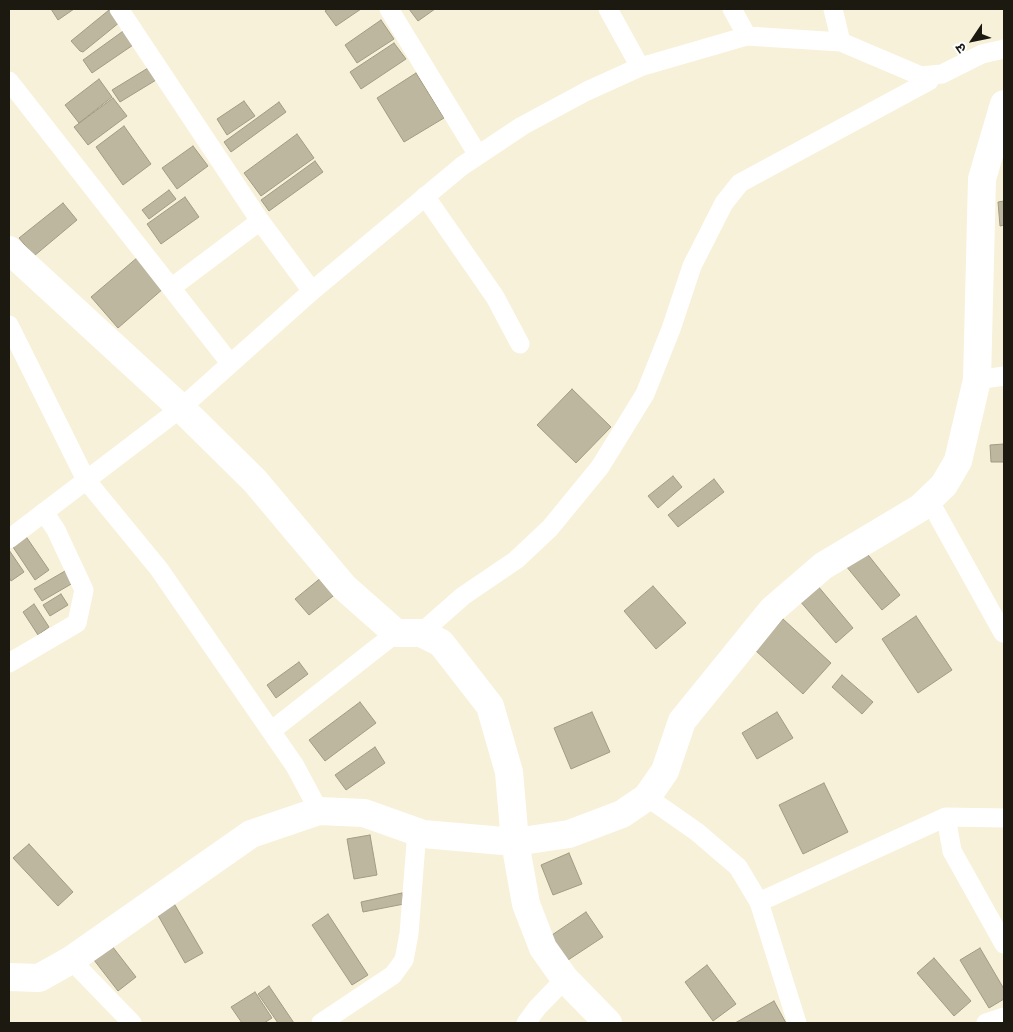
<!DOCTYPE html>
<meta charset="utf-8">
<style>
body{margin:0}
#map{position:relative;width:1013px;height:1032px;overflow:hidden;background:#f8f1d9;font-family:Mulish,"Noto Sans Devanagari",sans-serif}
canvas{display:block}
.frame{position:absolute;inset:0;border:10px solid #1c1911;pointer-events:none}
.north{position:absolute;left:948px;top:15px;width:50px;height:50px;-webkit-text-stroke:4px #fff;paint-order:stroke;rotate:236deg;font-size:14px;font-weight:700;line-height:20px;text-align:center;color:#1c1911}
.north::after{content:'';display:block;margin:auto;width:18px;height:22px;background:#1c1911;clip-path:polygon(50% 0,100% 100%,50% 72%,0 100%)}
</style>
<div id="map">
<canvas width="1013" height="1032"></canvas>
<div class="frame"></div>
<div class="north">उ</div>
</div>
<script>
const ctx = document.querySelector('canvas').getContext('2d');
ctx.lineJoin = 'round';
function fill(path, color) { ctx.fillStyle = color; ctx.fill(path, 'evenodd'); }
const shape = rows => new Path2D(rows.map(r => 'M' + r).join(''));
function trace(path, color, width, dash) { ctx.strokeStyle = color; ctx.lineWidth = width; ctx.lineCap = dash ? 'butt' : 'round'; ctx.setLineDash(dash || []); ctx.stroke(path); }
const building = shape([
 [51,9,74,9,58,20,51,9],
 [328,9,361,9,336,26,325,11,328,9],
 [409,9,435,9,418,21,409,9],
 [109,10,120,22,83,52,80,51,71,41,109,10],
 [381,20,394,39,357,63,345,45,381,20],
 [126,29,136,43,92,73,83,60,126,29],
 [394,43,406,59,361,89,350,72,394,43],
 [153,65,161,77,120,102,112,90,153,65],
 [416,73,444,118,404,142,377,98,416,73],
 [99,79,112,97,79,123,65,105,99,79],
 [113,98,127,116,88,145,74,127,113,98],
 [244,101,255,116,227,135,217,119,244,101],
 [279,102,286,112,231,152,224,142,279,102],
 [124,126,151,164,123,185,96,147,124,126],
 [297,134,314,158,261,196,244,173,297,134],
 [193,146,208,166,177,189,162,168,193,146],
 [315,161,323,172,269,211,261,200,315,161],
 [169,190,176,199,149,219,142,210,169,190],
 [185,197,199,217,161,244,147,224,185,197],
 [1004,201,1004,225,1000,226,998,202,1004,201],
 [63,203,77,220,34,256,19,238,63,203],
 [138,257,164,288,118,328,91,297,138,257],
 [572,389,611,427,576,463,537,425,572,389],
 [1004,444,1004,462,991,462,990,445,1004,444],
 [673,476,682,487,658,508,648,496,673,476],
 [714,479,724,492,678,527,668,515,714,479],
 [25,535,49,570,35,580,11,544,25,535],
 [9,550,24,572,11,581,9,577,9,550],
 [865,551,900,595,882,610,846,566,865,551],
 [65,571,73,583,42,601,34,589,65,571],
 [328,572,342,589,309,615,295,599,328,572],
 [817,585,853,628,836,643,799,600,817,585],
 [653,586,686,623,656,649,624,611,653,586],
 [61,594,68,605,50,616,43,605,61,594],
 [34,604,49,627,38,635,23,612,34,604],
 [916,616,952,670,918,693,882,639,916,616],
 [783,619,831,663,803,694,755,650,783,619],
 [299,662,308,674,276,698,267,685,299,662],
 [842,675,873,702,862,714,832,687,842,675],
 [360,702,376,723,325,761,309,740,360,702],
 [592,712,610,752,571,769,554,728,592,712],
 [777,712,793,738,757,759,742,733,777,712],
 [375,747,385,763,346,790,335,775,375,747],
 [824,783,848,832,803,854,779,805,824,783],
 [370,835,377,875,354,879,347,839,370,835],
 [29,844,73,892,58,906,13,858,29,844],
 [569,853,582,884,553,895,541,865,569,853],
 [402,893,404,904,363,912,361,902,402,893],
 [172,900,203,953,185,963,155,910,172,900],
 [586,912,603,937,565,962,549,937,586,912],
 [328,914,368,975,352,985,312,925,328,914],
 [112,946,136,977,118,991,94,960,112,946],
 [980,948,1004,989,1004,999,989,1008,960,960,980,948],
 [934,958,971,1001,954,1016,917,973,934,958],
 [707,965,736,1004,713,1021,685,982,707,965],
 [269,986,294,1023,278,1023,258,994,269,986],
 [255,992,272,1018,264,1023,242,1023,231,1007,255,992],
 [774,1001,786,1023,735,1023,774,1001]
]);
const minor = shape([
 [119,9,260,221,312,291],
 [389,9,478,155],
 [608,9,640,67],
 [732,9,747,36],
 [833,9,841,42],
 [9,81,230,363],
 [425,196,495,297,520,344],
 [171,288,260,221],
 [9,325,86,480,159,569,295,766,319,811],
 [977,380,1004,376],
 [929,500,1003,633],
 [9,539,181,408,312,291,462,166,522,126,587,91,640,67,747,36,841,42,921,76,942,74,982,54,1004,49],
 [421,633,463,596,516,560,550,528,600,467,645,394,671,329,692,266,724,203,740,183,929,81,932,75],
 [9,663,77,623,84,590,56,530,44,512],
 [271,731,396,633],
 [647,797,697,832,738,867,759,902,797,1023],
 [946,817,952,851,1004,944],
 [759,902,946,817,1004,818],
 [71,960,132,1023],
 [321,1023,393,975,404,960,409,934,417,830],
 [526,1023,537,1008,565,979],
 [986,1023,1004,1017]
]);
const secondary = shape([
 [9,250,181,408,255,481,344,587,396,633,421,633,441,643,490,706,509,772,515,842,526,904,543,948,565,979,608,1023],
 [9,977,39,978,71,960,251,834,319,811,364,813,423,834,515,842,569,834,622,814,647,797,665,771,682,721,772,610,823,566,920,508,944,485,958,461,977,380,982,179,1004,104]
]);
fill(building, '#bdb7a0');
trace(building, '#a19b85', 1);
trace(minor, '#fff', 19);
trace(secondary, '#fff', 28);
</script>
